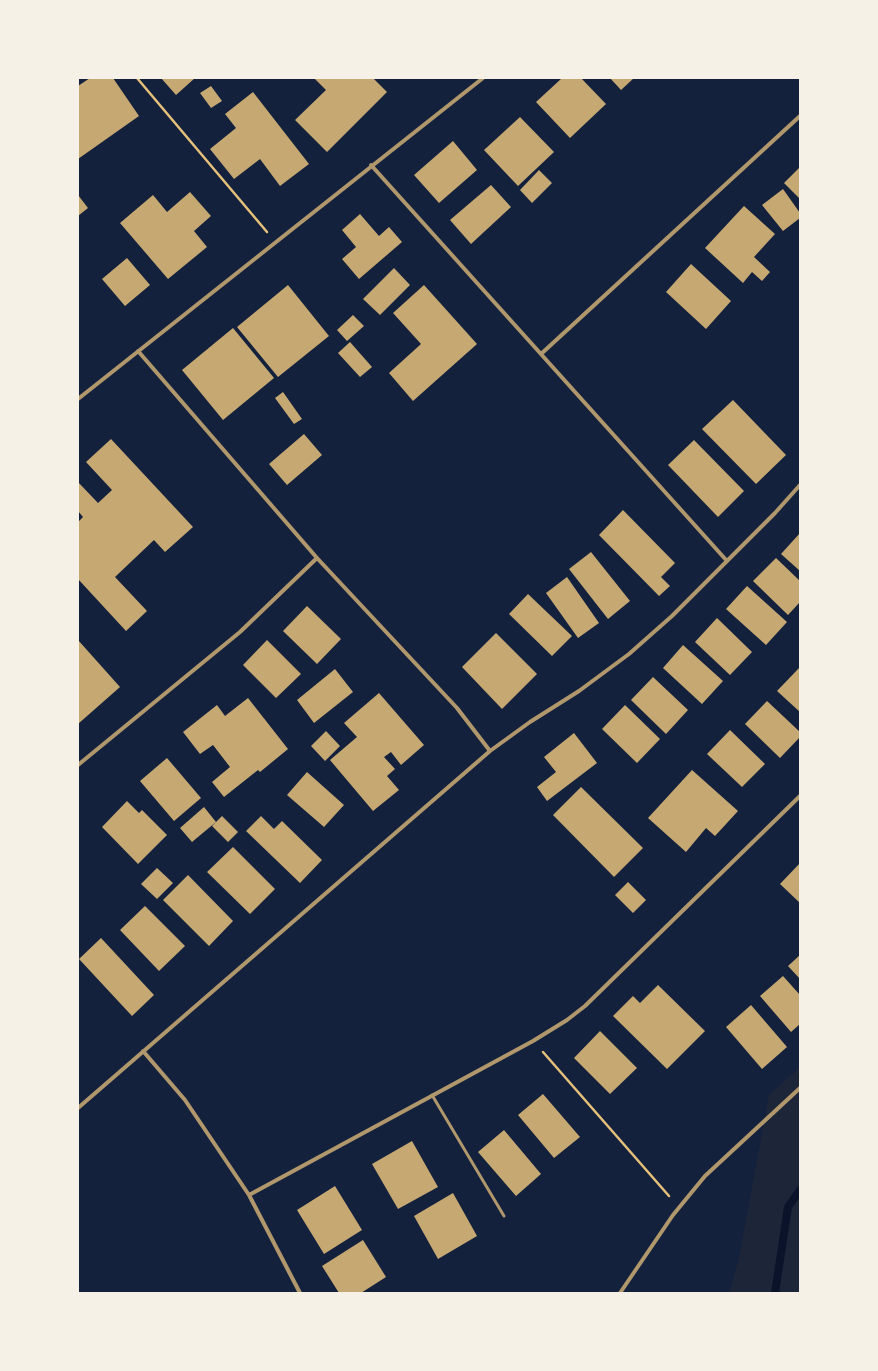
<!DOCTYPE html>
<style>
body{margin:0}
#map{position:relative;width:878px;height:1371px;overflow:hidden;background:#14213d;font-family:Raleway,sans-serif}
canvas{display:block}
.frame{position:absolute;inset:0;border:79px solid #f6f1e7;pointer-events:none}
</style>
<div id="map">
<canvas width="878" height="1371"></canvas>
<div class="frame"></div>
</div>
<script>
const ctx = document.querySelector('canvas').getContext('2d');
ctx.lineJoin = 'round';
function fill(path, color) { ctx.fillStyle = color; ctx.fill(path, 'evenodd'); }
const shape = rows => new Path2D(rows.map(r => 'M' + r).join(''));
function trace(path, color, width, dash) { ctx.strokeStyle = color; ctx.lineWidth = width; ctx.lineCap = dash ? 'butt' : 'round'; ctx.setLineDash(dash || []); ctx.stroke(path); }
const green = shape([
 [800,1067,800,1293,729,1293,739,1258,769,1095]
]);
const stream = shape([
 [775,1293,788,1207,800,1190]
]);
const building = shape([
 [90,78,113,78,139,116,78,159,78,86],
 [161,78,195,78,176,95],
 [314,78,373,78,387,92,327,152,295,120,326,90],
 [562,78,581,78,606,104,570,138,536,102],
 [610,78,634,78,621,90],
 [211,86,222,101,211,108,200,93],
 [253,92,309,164,280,186,260,159,234,179,210,149,236,128,225,114],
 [520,117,554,152,518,186,484,150],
 [453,141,477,170,439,203,414,175],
 [800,167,800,199,784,183],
 [539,170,552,183,532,203,520,190],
 [491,185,511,207,471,244,450,220],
 [783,189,800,213,800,218,783,231,762,205],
 [190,192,211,216,194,231,207,247,168,279,120,223,153,195,167,212],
 [78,195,88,208,78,216],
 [744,206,775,234,754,257,770,272,762,281,752,272,743,283,705,248],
 [360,214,379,236,389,227,402,242,359,279,342,259,356,247,342,230],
 [127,258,150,285,125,306,102,279],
 [691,264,731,301,706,329,666,292],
 [394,268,410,285,380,315,363,299],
 [288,285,329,336,278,377,237,327],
 [424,285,477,344,413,401,389,373,421,344,393,313],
 [353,315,364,326,347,341,337,330],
 [233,328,274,378,223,420,182,370],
 [350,342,372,367,360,377,338,353],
 [283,392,302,419,294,424,275,398],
 [733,400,786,455,756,484,702,429],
 [304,434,322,455,287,485,269,464],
 [111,439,193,527,165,552,154,540,115,577,147,611,126,631,78,579,78,522,83,517,78,511,78,482,98,503,112,490,86,462],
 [694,440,744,491,718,517,668,465],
 [623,510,675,563,661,577,670,586,659,596,599,535],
 [800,533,800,571,781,554],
 [591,552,630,601,608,619,569,569],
 [776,558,800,581,800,602,788,615,753,581],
 [567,577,599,623,578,638,546,593],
 [747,586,787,622,766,645,726,609],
 [528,594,572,636,552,656,509,614],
 [307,606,341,639,317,664,283,631],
 [717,618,752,652,730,675,695,642],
 [496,633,537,674,502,709,462,667],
 [78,640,120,687,78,724],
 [267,640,301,674,276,698,243,665],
 [683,645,723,681,702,704,663,668],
 [800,667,800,712,777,691],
 [335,669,353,692,314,723,297,700],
 [653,677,688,710,666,734,631,700],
 [379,693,424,745,401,765,391,752,384,757,395,769,387,776,399,790,373,811,330,760,357,737,344,723],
 [248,698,288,749,260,772,258,770,224,797,212,782,230,767,213,745,200,754,183,732,217,705,225,716],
 [767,701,800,732,800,737,780,758,745,724],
 [625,705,660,739,637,763,602,729],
 [730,730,765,764,742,787,707,754],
 [326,731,340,746,325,761,311,746],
 [574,733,597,763,547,801,537,787,556,772,544,757],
 [167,758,201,798,174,821,140,781],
 [692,770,738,811,715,836,706,828,686,852,648,818],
 [307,772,344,805,324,827,287,795],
 [581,787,643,848,614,877,553,815],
 [127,801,139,813,142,810,167,835,138,864,102,827],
 [204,807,216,822,192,842,180,828],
 [222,816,238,832,228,842,212,826],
 [261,816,274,829,282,821,322,860,300,883,246,831],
 [233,847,275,889,250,914,207,872],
 [800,863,800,903,780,884],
 [157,868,173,883,157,899,141,884],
 [188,875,233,921,209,946,163,900],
 [628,882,646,900,633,913,615,895],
 [145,906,185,946,159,971,120,930],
 [101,938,154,995,132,1016,79,959],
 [800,955,800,979,788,966],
 [783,976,800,995,800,1024,791,1032,760,996],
 [658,985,705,1031,667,1069,613,1016,633,996,640,1003],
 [751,1005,787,1047,762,1069,726,1027],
 [600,1031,637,1068,610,1094,574,1058],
 [543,1094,580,1137,554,1158,518,1115],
 [504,1130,541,1174,516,1196,478,1152],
 [412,1141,438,1187,398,1209,372,1164],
 [335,1186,362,1230,324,1254,297,1210],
 [453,1193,477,1236,438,1259,414,1216],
 [363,1240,386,1277,361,1293,339,1293,322,1266]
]);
const path = shape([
 [137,78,267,232],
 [543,1052,669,1196]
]);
const service = shape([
 [432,1095,504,1216]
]);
const minor = shape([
 [371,165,727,561],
 [138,351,317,558,457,708,490,751],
 [541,354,800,116],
 [78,399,483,78],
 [78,765,240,632,317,558],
 [143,1051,185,1100,249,1195,300,1293],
 [78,1108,490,751,530,722,579,691,629,654,672,616,775,513,800,485],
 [249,1195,533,1041,567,1020,585,1006,800,796],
 [620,1293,673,1215,705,1176,800,1088]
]);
fill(green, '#1d2539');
trace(stream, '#0b132b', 8);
fill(building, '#c6a872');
trace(path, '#e5c07b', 2.5);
trace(service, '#b1986c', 3);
trace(minor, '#b1986c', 4);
</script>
